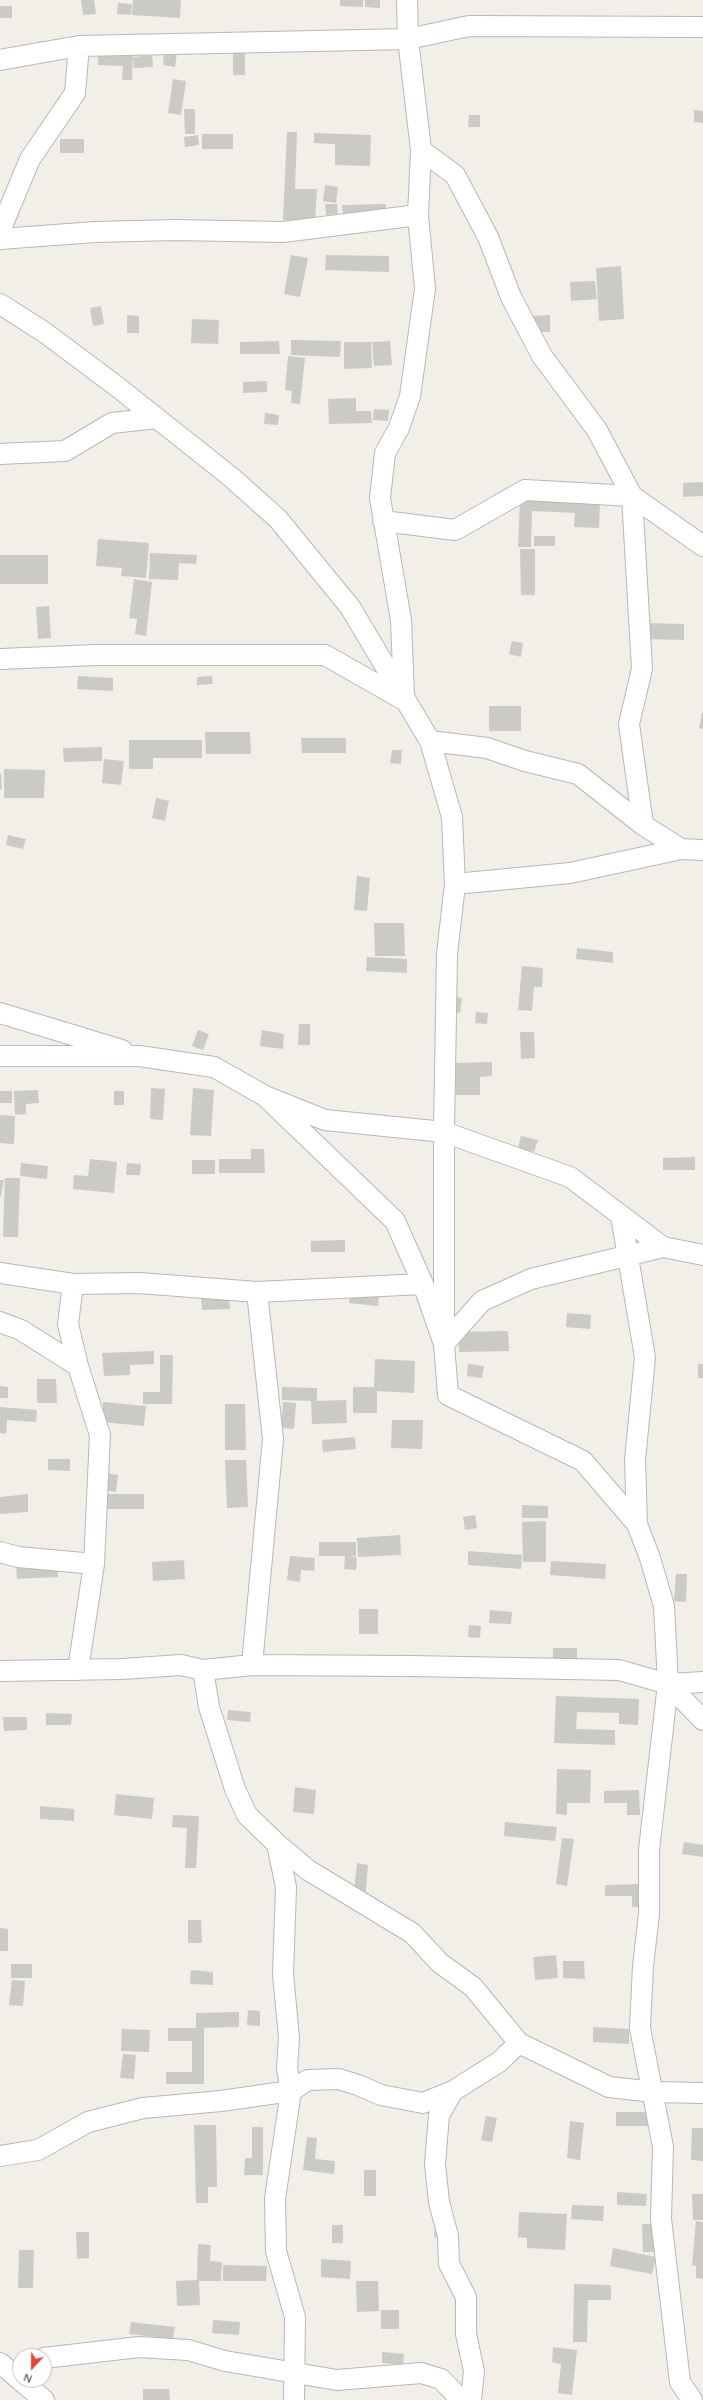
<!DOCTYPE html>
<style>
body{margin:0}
#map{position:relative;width:703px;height:2400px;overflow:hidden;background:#f1efe8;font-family:Quicksand,sans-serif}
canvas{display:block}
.north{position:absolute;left:12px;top:2348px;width:40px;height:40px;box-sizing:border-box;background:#fff;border:1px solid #bfc1c3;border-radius:50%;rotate:202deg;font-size:11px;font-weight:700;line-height:16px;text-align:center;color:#5f6368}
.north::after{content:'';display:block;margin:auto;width:14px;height:18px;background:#ea4335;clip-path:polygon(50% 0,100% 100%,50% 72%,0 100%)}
</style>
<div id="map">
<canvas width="703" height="2400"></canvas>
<div class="north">N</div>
</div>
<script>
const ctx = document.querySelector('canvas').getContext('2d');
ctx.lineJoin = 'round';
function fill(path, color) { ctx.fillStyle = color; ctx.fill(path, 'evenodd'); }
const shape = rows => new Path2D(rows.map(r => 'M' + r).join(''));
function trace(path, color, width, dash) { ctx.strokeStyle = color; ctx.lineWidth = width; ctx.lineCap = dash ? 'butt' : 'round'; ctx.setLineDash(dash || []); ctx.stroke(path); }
const building = shape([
 [81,0,94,0,96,14,83,15],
 [133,0,181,0,180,18,132,15],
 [340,0,363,0,363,7,340,6],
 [365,0,380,0,380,8,365,7],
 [118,3,132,4,131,15,117,14],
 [0,6,12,6,12,18,0,18],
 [233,51,245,51,245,75,233,75],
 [164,52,177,53,175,67,163,65],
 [152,55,153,67,134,68,133,57],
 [98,56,133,56,132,80,122,80,123,66,98,65],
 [173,79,186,81,181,115,168,113],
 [184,109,195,109,195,134,185,134],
 [694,110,703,111,703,123,694,122],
 [469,115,480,115,480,127,468,127],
 [287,132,297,132,295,189,317,189,315,222,283,220],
 [314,133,371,135,370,166,335,165,335,144,314,143],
 [202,134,233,134,233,149,202,149],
 [198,135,199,145,185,147,184,137],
 [60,139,84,139,84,153,60,153],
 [325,185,338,187,336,203,323,201],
 [325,204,337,204,338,214,326,215],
 [386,204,386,214,343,215,342,205],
 [291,255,308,258,300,297,284,294],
 [326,255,389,256,389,272,325,270],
 [621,266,624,319,599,321,596,268],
 [595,281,597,299,571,301,570,282],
 [101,306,104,324,93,326,90,308],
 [127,315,139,316,139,333,127,333],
 [550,315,550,332,533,332,533,316],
 [192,319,219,320,218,344,191,343],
 [291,340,341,341,340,357,291,355],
 [279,341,280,354,240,354,240,342],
 [390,341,392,365,374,366,372,342],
 [344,342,371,342,372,368,344,369],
 [288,356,305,358,300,404,291,403,292,391,285,390],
 [267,381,267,392,243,393,243,382],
 [356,398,356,411,371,411,372,423,329,424,328,399],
 [374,409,389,410,388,421,373,420],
 [265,413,279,415,278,425,264,424],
 [703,482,703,496,683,497,683,483],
 [520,499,600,503,599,528,574,527,575,513,532,511,531,547,518,547],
 [534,536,555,536,555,546,534,546],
 [98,539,149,543,146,578,121,576,122,568,96,566],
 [520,549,535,549,535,595,521,595],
 [150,553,197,555,196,564,179,563,178,580,149,579],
 [0,555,48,555,48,584,0,584],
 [134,579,152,582,146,636,135,634,137,619,129,618],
 [49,606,51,638,38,639,36,607],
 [646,623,684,624,684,640,646,639],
 [512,641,523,643,521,657,509,654],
 [78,676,113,678,113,691,77,689],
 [212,676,213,684,197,685,197,677],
 [489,706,521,706,521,731,489,731],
 [702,713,703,713,703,729,699,728],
 [205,732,250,732,251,754,206,754],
 [301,738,346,738,346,753,302,753],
 [129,740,202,740,202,758,153,758,153,769,129,769],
 [102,747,102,761,64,762,63,748],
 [392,750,402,750,401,764,390,763],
 [104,759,124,761,121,785,102,783],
 [4,769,45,770,44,798,4,798],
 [0,774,1,774,2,789,0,790],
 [156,798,169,801,165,821,152,818],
 [8,835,26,839,23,849,6,845],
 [357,876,370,878,367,911,354,910],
 [374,923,404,923,405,956,375,956],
 [577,948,613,952,613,963,576,959],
 [367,957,407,959,407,973,366,971],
 [522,966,543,968,542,987,534,987,532,1011,518,1010],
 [452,996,462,998,460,1013,449,1011],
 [476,1012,488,1013,487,1024,475,1023],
 [299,1024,310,1024,310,1045,298,1045],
 [198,1030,209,1034,203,1050,192,1046],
 [262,1030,284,1034,283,1049,260,1046],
 [520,1032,534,1032,535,1058,521,1059],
 [492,1062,492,1076,480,1077,480,1095,456,1095,456,1063],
 [151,1088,165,1089,163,1120,150,1119],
 [193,1088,214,1090,211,1136,190,1135],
 [38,1090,39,1103,26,1104,26,1114,15,1115,14,1091],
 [0,1091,12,1091,12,1103,0,1103],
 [114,1091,124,1091,124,1105,114,1105],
 [0,1115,15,1116,14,1144,0,1143],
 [521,1136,538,1140,534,1152,518,1148],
 [251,1149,264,1149,265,1173,219,1173,219,1159,251,1159],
 [695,1157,695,1170,663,1170,663,1158],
 [90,1159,117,1162,114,1193,73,1189,74,1175,88,1176],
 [192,1160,215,1160,215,1174,192,1174],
 [21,1163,48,1166,47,1179,20,1176],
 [127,1163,141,1164,140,1175,126,1175],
 [5,1178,20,1178,18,1237,3,1237],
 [0,1180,4,1180,1,1196,0,1196],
 [345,1240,345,1252,311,1252,311,1241],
 [350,1291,379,1293,378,1306,349,1303],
 [229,1296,230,1309,202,1310,201,1298],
 [567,1313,591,1315,590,1329,566,1327],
 [508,1331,509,1351,459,1352,459,1332],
 [154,1351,154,1364,130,1365,130,1375,104,1376,102,1353],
 [160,1355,173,1355,172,1404,143,1404,143,1392,160,1392],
 [375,1359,415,1361,414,1393,377,1391,377,1413,353,1413,353,1387,374,1387],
 [468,1364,484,1366,482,1378,467,1376],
 [698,1364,703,1364,703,1378,698,1378],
 [37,1379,56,1379,57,1403,37,1403],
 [0,1386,8,1387,8,1398,0,1398],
 [282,1387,317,1388,317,1401,346,1400,347,1423,312,1424,311,1401,282,1400],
 [103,1402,146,1406,144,1426,102,1422],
 [283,1402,296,1403,294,1429,281,1428],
 [225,1404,245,1404,246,1450,225,1450],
 [0,1407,37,1410,36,1422,7,1420,6,1434,0,1433],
 [392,1420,423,1420,422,1449,391,1448],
 [355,1437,356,1449,323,1452,322,1440],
 [48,1459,70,1459,70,1471,48,1470],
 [225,1460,246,1460,248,1507,227,1508],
 [105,1473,118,1475,116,1492,103,1490],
 [28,1494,28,1512,0,1514,0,1497],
 [106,1494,144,1494,144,1509,106,1509],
 [522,1505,548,1506,548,1518,522,1518],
 [475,1515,477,1528,465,1530,463,1517],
 [546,1521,546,1562,523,1562,522,1522],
 [400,1535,401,1555,358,1557,357,1538],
 [319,1542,356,1542,356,1556,348,1556,357,1557,356,1570,344,1569,345,1556,319,1556],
 [468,1551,522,1555,521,1569,468,1565],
 [290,1556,315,1558,314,1571,301,1570,300,1582,287,1580],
 [184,1560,185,1579,153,1581,152,1562],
 [551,1561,606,1564,605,1579,550,1575],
 [57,1563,58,1577,17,1579,16,1566],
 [676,1574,687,1574,686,1602,674,1601],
 [359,1609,378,1609,378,1634,359,1634],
 [490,1610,512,1612,511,1624,489,1623],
 [469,1625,481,1626,480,1638,468,1637],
 [553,1648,577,1648,577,1660,553,1660],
 [556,1696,639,1699,638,1725,619,1724,619,1713,577,1712,576,1729,615,1730,615,1745,554,1743],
 [228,1710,251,1712,250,1722,227,1720],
 [46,1713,72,1714,71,1725,46,1725],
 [3,1717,27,1717,27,1730,4,1731],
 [557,1769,591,1770,590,1803,567,1803,567,1815,556,1814],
 [295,1787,316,1790,314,1814,293,1812],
 [639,1790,640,1815,627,1815,627,1803,604,1803,604,1791],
 [116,1794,154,1798,152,1819,114,1815],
 [40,1806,74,1809,74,1821,40,1819],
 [173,1815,199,1816,196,1868,185,1868,187,1828,172,1827],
 [505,1822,557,1827,555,1841,504,1836],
 [562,1838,574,1839,567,1886,556,1884],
 [684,1842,703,1845,703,1857,682,1854],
 [357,1863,368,1865,365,1901,353,1900],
 [643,1884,643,1907,632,1907,632,1896,605,1896,605,1885],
 [188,1920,201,1920,202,1943,188,1943],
 [0,1928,8,1929,8,1951,0,1951],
 [556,1955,558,1978,535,1980,533,1957],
 [563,1961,584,1961,585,1979,563,1978],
 [11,1964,32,1964,32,1978,11,1978],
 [191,1970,213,1972,213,1985,190,1984],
 [12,1980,25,1981,23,2006,9,2005],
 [248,2010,260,2011,260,2026,247,2025],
 [239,2012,239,2027,196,2028,196,2013],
 [593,2027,629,2029,629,2044,593,2042],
 [168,2028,204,2028,204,2084,166,2084,166,2072,192,2072,192,2041,168,2041],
 [122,2029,150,2030,149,2052,121,2051],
 [123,2054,136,2055,134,2079,120,2078],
 [616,2112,650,2112,650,2126,616,2126],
 [486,2116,497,2118,492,2142,481,2140],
 [570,2121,584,2123,580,2160,567,2158],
 [194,2125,216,2125,217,2187,208,2187,208,2203,196,2203],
 [252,2127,263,2127,263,2175,244,2175,245,2158,252,2158],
 [692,2128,703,2128,703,2161,691,2160],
 [307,2137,317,2138,315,2159,335,2161,334,2174,303,2170],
 [364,2170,376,2170,376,2196,364,2196],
 [617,2192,647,2194,646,2206,617,2205],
 [692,2194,703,2194,703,2220,693,2220],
 [572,2205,604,2206,603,2221,571,2219],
 [519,2212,567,2214,565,2250,527,2248,527,2238,518,2237],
 [696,2221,703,2222,703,2279,696,2278,696,2266,692,2265],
 [435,2223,445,2238,434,2237],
 [642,2224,655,2224,655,2252,643,2252],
 [332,2225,343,2225,343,2243,332,2243],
 [76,2232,89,2232,89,2258,77,2259],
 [198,2244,211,2245,210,2261,222,2262,221,2281,199,2281,200,2305,177,2306,176,2281,197,2280],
 [613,2248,656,2257,652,2274,610,2266],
 [19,2250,34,2250,33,2288,18,2288],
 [321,2259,351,2261,350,2279,321,2277],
 [223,2265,267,2266,266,2281,223,2281],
 [356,2281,378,2281,379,2311,357,2312],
 [574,2284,611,2285,611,2300,588,2300,587,2342,573,2342],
 [381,2310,399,2310,399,2329,381,2329],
 [213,2320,240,2322,239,2335,212,2333],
 [131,2322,175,2327,173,2339,129,2334],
 [553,2347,577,2350,572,2395,558,2393,561,2364,552,2362],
 [382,2352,404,2354,403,2365,382,2363],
 [143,2389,169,2389,170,2400,143,2400]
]);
const minor = shape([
 [0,60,79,46,408,39,469,26,703,27],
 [421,150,455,175,488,237,511,297,542,356,597,430,632,496,703,546],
 [0,231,30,159,75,93,79,46],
 [0,239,95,232,175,230,283,232,418,215],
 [0,304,44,332,115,385,231,477,278,519,350,607,430,741,452,817,455,884,447,954,444,1132,444,1328],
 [0,454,65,451,112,423,156,418],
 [383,521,455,530,525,490,632,496,642,669,629,724,643,825],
 [0,659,96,655,325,655,404,700],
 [404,696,401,620,380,498,385,453,399,428,410,396,425,289,418,215,421,150,408,39,407,0],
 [430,741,487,748,525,761,578,774,643,825,681,849],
 [455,884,570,873,681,849,703,850],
 [0,1013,122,1050],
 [0,1056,139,1056,214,1067,265,1096,325,1120,444,1132,570,1177,663,1247,703,1255],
 [265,1096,395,1221,423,1284,444,1344,448,1395,583,1461,637,1524,650,1558,664,1606,668,1684,649,1850,649,1914,643,1966,640,2028,663,2147,661,2219,680,2382,692,2400],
 [621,1216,645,1357,635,1460,637,1524],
 [0,1273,73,1284,139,1283,257,1292,423,1284],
 [73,1284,68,1324,78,1366],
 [0,1322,21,1330,78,1366,100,1435,94,1564,78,1670],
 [444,1344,482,1301,531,1279,663,1247],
 [0,1552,18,1557,94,1564],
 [252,1665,273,1439,257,1292],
 [203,1670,209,1707,235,1789,247,1815,277,1844,308,1870,412,1933,440,1963,473,1987,519,2043,609,2087,654,2092,703,2093],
 [0,1671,122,1669,181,1665,203,1670,252,1665,411,1666,619,1670,668,1684,703,1682],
 [668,1684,703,1720],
 [277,1844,286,1887,283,1974,289,2038,287,2068,291,2091,275,2199,276,2251,295,2317,294,2400],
 [453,2091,439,2115,435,2164,439,2202,448,2236,449,2264,466,2297,466,2334,474,2371,471,2400],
 [0,2156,38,2150,88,2122,143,2108,221,2101,291,2091,308,2080,339,2079,358,2085,381,2095,423,2103,453,2091,499,2062,519,2043],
 [44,2358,139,2347,188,2350,225,2361,337,2380,421,2373,441,2379,461,2400],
 [0,2363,20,2380],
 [20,2380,44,2400]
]);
fill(building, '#cccac5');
trace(minor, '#b5b8bc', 22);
trace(minor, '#fff', 20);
</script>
